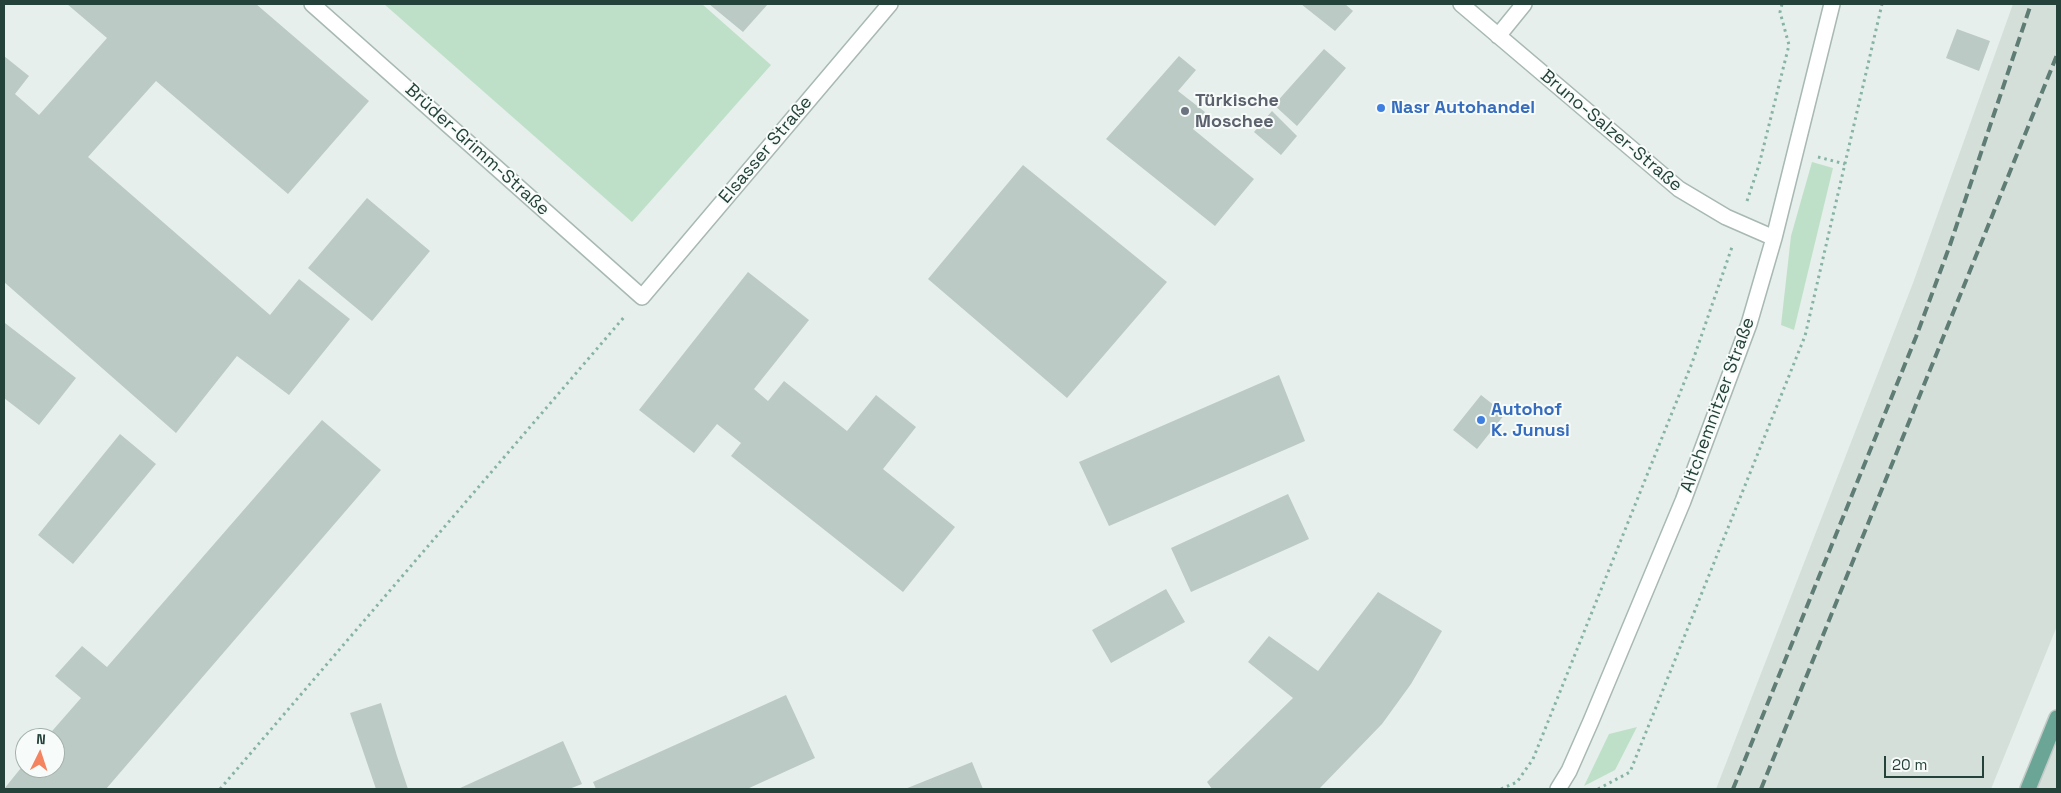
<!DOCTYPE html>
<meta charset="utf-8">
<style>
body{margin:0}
#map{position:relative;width:2061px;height:793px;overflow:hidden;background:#e6efeb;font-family:"Space Grotesk",sans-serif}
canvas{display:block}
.frame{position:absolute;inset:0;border:5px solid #24423a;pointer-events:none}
.north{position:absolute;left:15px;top:728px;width:50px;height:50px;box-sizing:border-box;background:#f7fbf9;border:1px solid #a3b1ad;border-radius:50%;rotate:4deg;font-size:14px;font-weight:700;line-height:20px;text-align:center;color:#24423a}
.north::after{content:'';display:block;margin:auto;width:18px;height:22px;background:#f4845f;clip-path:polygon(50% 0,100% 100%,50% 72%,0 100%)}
.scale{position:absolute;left:1884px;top:756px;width:100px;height:22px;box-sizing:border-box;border:2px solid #24423a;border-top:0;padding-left:6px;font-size:15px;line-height:18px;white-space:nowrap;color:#24423a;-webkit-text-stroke:4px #f7fbf9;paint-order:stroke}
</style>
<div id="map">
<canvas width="2061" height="793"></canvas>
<div class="frame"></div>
<div class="north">N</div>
<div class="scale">20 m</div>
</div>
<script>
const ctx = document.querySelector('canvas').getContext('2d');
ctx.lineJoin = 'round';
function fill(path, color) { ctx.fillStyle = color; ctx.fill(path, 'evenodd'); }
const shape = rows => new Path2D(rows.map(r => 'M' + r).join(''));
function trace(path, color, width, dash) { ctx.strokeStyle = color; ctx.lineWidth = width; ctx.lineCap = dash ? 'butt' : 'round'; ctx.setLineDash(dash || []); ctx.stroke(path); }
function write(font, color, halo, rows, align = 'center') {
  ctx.font = font + ' "Space Grotesk",sans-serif'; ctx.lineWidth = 4; ctx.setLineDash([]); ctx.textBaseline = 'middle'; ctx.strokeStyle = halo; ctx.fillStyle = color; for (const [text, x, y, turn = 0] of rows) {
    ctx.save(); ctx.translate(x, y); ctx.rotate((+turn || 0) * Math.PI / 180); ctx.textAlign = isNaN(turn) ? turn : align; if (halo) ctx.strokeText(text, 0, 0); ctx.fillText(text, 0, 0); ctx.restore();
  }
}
const built = shape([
 [2013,4,2057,4,2057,626,1991,789,1716,789,1913,283],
 [2057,718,2057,789,2028,789]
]);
const green = shape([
 [384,4,702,4,771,65,632,222],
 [1812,162,1833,168,1794,330,1781,325,1791,236],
 [1637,727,1615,770,1584,786,1609,734]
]);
const building = shape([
 [67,4,256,4,369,101,288,194,156,81,88,157,270,315,299,279,350,319,289,395,237,356,176,433,4,282,4,56,29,76,15,94,39,115,107,38],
 [709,4,768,4,743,32],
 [1301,4,1345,4,1353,11,1335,31],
 [1957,29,1990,41,1979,71,1946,58],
 [1324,49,1346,68,1297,126,1274,105],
 [1179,56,1196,70,1178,91,1205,112,1193,129,1254,179,1215,226,1106,139],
 [1272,111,1297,136,1281,155,1254,132],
 [1023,165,1167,282,1067,398,928,279],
 [367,198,430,251,372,321,308,268],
 [748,272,809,320,754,389,768,401,784,381,847,431,876,395,916,427,883,469,955,527,903,592,731,456,741,443,717,424,694,453,639,410],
 [5,323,76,378,39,425,4,398],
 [1279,375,1305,441,1109,526,1079,462],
 [1481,395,1505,414,1477,449,1453,430],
 [322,420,381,470,106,789,4,789,25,763,25,768,55,768,55,738,46,738,81,698,55,676,82,646,107,667],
 [120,434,156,464,73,564,38,535],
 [1288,494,1309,539,1191,592,1171,548],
 [1166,589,1185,622,1111,663,1092,630],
 [1378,592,1442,631,1411,684,1382,724,1319,789,1212,789,1207,782,1293,698,1248,662,1269,636,1318,671],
 [786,695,815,758,747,789,596,789,593,782],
 [381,703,397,756,408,789,376,789,350,713],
 [563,741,582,784,569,789,458,789],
 [972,762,983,789,905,789]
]);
const path = shape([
 [1818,157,1845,164],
 [1747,201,1759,165,1789,45,1780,12,1782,4],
 [220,789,625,316],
 [1501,789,1517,782,1533,759,1692,363,1732,247],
 [1598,789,1630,772,1805,336,1882,4]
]);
const minor = shape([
 [312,4,642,297,890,4],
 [1461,4,1679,189,1726,217,1774,238],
 [1498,36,1524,4],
 [1558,789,1569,771,1591,721,1683,501,1749,324,1774,238,1832,4]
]);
const major = shape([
 [2028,789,2057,718]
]);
const rail = shape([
 [1733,789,1916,337,1950,245,2031,4],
 [1761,789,2057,55]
]);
const markers = [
 [1381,108,5,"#3f7fe0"],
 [1185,111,5,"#6b7280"],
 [1481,420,5,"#3f7fe0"]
];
const worshipNames = [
 ["Türkische",1195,101],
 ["Moschee",1195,122]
];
const shopNames = [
 ["Nasr Autohandel",1391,108],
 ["Autohof",1491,410],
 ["K. Junusi",1491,431]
];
const streetNames = [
 ["Bruno-Salzer-Straße",1611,131,40],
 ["Brüder-Grimm-Straße",477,150,42],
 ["Elsasser Straße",766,150,-50],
 ["Altchemnitzer Straße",1718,405,-70]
];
fill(built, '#d4dfda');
fill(green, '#bfe0c8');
fill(building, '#bbcac4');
trace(minor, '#a8b8b2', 18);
trace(major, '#c2cac8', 18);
trace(path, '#86b3a5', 3, [2.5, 4]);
trace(minor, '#fff', 15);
trace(major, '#6aa596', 15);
trace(rail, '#5f7d75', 4, [10, 5]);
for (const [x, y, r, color] of markers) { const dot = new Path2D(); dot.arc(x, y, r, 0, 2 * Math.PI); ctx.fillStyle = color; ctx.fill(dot); trace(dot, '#f7fbf9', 2); }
write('bold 18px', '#5b616d', '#f7fbf9', worshipNames, 'left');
write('bold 18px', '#366cbe', '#f7fbf9', shopNames, 'left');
write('18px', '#24423a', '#f7fbf9', streetNames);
</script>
